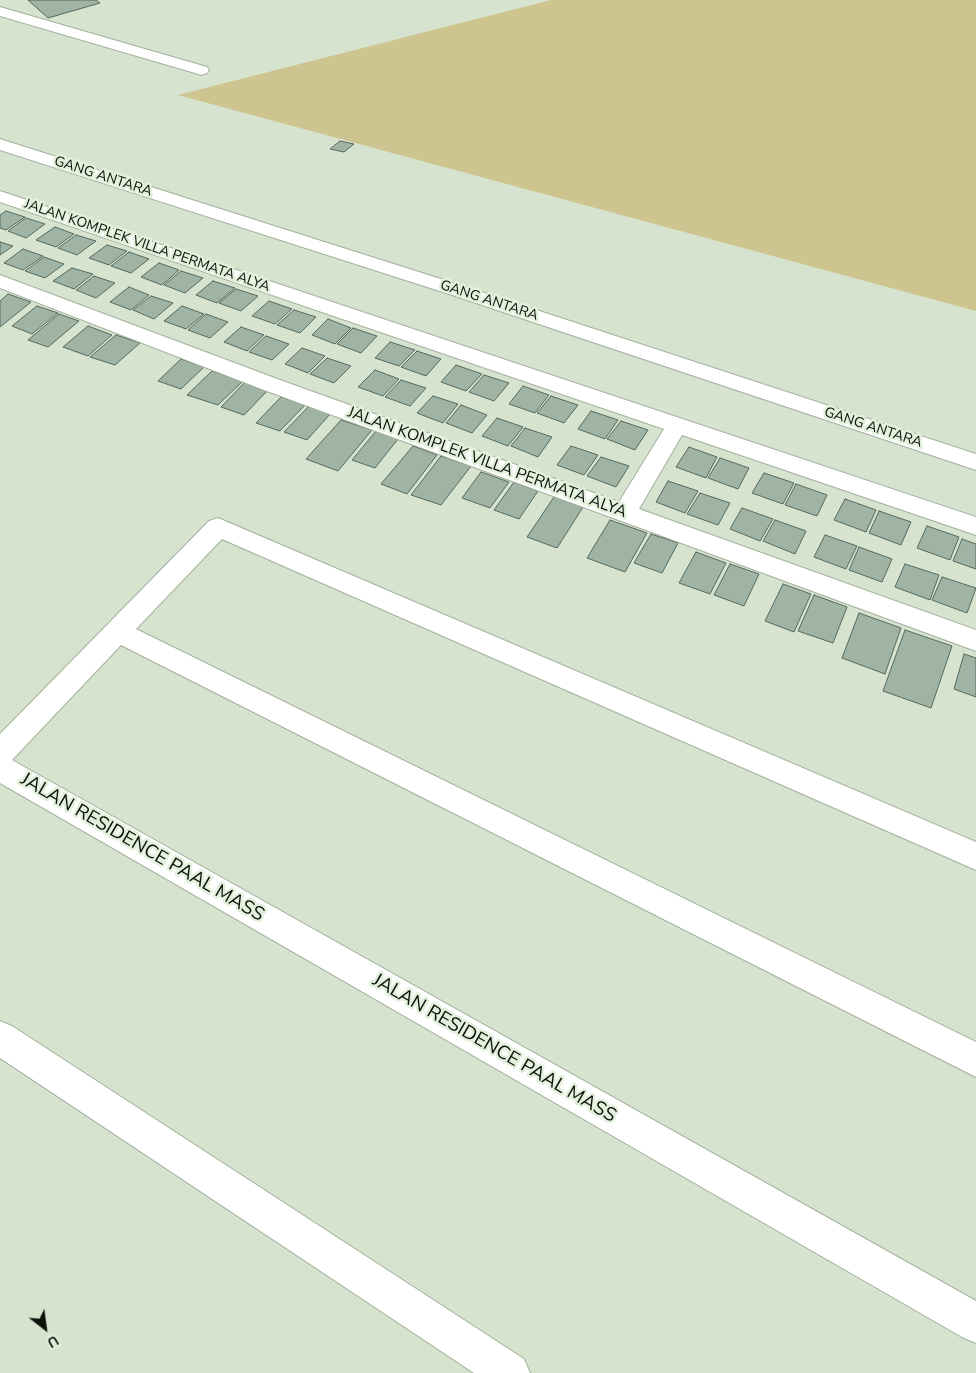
<!DOCTYPE html>
<style>
body{margin:0}
#map{position:relative;width:976px;height:1373px;overflow:hidden;background:#d6e4cf;font-family:"Nunito Sans",sans-serif}
canvas{display:block}
.north{position:absolute;left:20px;top:1303px;width:50px;height:50px;-webkit-text-stroke:4px #e3f1dc;paint-order:stroke;rotate:150deg;font-size:14px;font-weight:700;line-height:20px;text-align:center;color:#0b1009}
.north::after{content:'';display:block;margin:auto;width:18px;height:22px;background:#0b1009;clip-path:polygon(50% 0,100% 100%,50% 72%,0 100%)}
</style>
<div id="map">
<canvas width="976" height="1373"></canvas>
<div class="north">U</div>
</div>
<script>
const ctx = document.querySelector('canvas').getContext('2d');
ctx.lineJoin = 'round';
function fill(path, color) { ctx.fillStyle = color; ctx.fill(path, 'evenodd'); }
const shape = rows => new Path2D(rows.map(r => 'M' + r).join(''));
function trace(path, color, width, dash) { ctx.strokeStyle = color; ctx.lineWidth = width; ctx.lineCap = dash ? 'butt' : 'round'; ctx.setLineDash(dash || []); ctx.stroke(path); }
function write(font, color, halo, rows, align = 'center') {
  ctx.font = font + ' "Nunito Sans",sans-serif'; ctx.lineWidth = 5; ctx.setLineDash([]); ctx.textBaseline = 'middle'; ctx.strokeStyle = halo; ctx.fillStyle = color; for (const [text, x, y, turn = 0] of rows) {
    ctx.save(); ctx.translate(x, y); ctx.rotate((+turn || 0) * Math.PI / 180); ctx.textAlign = isNaN(turn) ? turn : align; if (halo) ctx.strokeText(text, 0, 0); ctx.fillText(text, 0, 0); ctx.restore();
  }
}
const green = shape([
 [551,0,976,0,976,311,178,95]
]);
const building = shape([
 [28,0,96,0,100,3,48,18,28,0],
 [340,141,354,144,344,152,330,149,340,141],
 [6,211,25,217,6,230,0,228,0,215,6,211],
 [26,218,45,224,26,238,8,231,26,218],
 [55,227,74,234,56,247,36,240,55,227],
 [76,235,96,241,77,255,58,248,76,235],
 [0,242,13,246,0,255,0,242],
 [107,245,127,251,109,265,89,258,107,245],
 [23,249,43,256,23,270,4,263,23,249],
 [129,252,149,259,131,273,111,266,129,252],
 [44,257,64,264,45,278,25,271,44,257],
 [159,263,179,270,162,285,141,277,159,263],
 [72,268,93,274,74,289,53,281,72,268],
 [181,271,203,278,185,293,164,285,181,271],
 [94,276,115,283,96,298,76,290,94,276],
 [213,281,235,288,217,303,196,295,213,281],
 [129,287,149,295,131,310,110,302,129,287],
 [236,289,258,296,241,311,219,303,236,289],
 [8,294,31,302,0,327,0,301,8,294],
 [151,296,173,303,154,319,133,310,151,296],
 [269,301,292,309,275,324,252,316,269,301],
 [37,306,58,313,32,334,12,326,37,306],
 [182,306,204,314,186,329,164,321,182,306],
 [294,310,316,317,300,333,277,325,294,310],
 [59,314,79,321,48,347,28,340,59,314],
 [206,314,228,322,210,338,188,330,206,314],
 [328,319,351,328,335,344,312,335,328,319],
 [88,326,112,335,88,356,63,347,88,326],
 [241,327,264,335,247,351,224,342,241,327],
 [353,328,377,336,361,353,337,344,353,328],
 [116,335,140,343,115,365,90,357,116,335],
 [266,336,289,344,272,360,249,352,266,336],
 [390,342,415,350,399,366,375,358,390,342],
 [302,348,325,356,308,373,285,364,302,348],
 [417,351,441,359,426,376,401,367,417,351],
 [327,358,351,366,334,383,310,374,327,358],
 [181,359,204,367,181,389,158,381,181,359],
 [456,365,482,374,466,391,441,382,456,365],
 [375,370,399,379,383,396,358,387,375,370],
 [212,371,243,381,218,405,187,395,212,371],
 [484,375,509,383,494,401,469,392,484,375],
 [401,380,426,388,410,406,385,397,401,380],
 [246,381,269,389,244,415,221,407,246,381],
 [523,386,549,395,535,413,509,404,523,386],
 [433,396,458,404,443,423,417,413,433,396],
 [551,396,578,405,564,423,537,413,551,396],
 [281,397,305,405,280,431,256,423,281,397],
 [461,405,487,415,472,433,446,423,461,405],
 [309,406,331,413,307,440,284,432,309,406],
 [591,411,618,420,605,439,578,429,591,411],
 [497,418,523,427,508,446,482,436,497,418],
 [341,420,372,430,338,471,306,459,341,420],
 [621,421,648,430,635,450,607,439,621,421],
 [525,428,552,437,538,457,511,446,525,428],
 [376,431,398,439,375,468,352,460,376,431],
 [413,446,437,455,407,494,381,484,413,446],
 [571,446,598,455,584,475,557,465,571,446],
 [689,447,717,457,706,478,676,467,689,447],
 [441,456,471,466,441,505,411,495,441,456],
 [601,457,629,466,616,487,587,476,601,457],
 [720,458,749,468,738,489,708,478,720,458],
 [481,472,509,482,490,508,462,498,481,472],
 [764,473,794,483,783,504,752,493,764,473],
 [668,481,698,491,685,513,656,502,668,481],
 [514,482,538,491,519,519,494,510,514,482],
 [796,484,827,495,817,516,785,505,796,484],
 [700,493,730,503,718,525,687,514,700,493],
 [556,494,585,504,557,548,527,537,556,494],
 [845,499,876,510,866,532,834,520,845,499],
 [742,508,773,519,760,541,730,529,742,508],
 [879,511,911,522,901,545,869,533,879,511],
 [610,520,647,533,625,572,587,558,610,520],
 [775,520,806,531,795,554,763,541,775,520],
 [927,526,959,537,950,560,917,548,927,526],
 [651,534,678,543,662,573,634,563,651,534],
 [825,535,857,546,846,569,814,557,825,535],
 [962,539,976,544,976,569,953,561,962,539],
 [859,547,892,559,882,582,849,570,859,547],
 [696,552,726,563,710,594,679,583,696,552],
 [730,564,759,574,744,606,714,595,730,564],
 [905,564,939,575,930,600,895,587,905,564],
 [942,577,976,588,967,613,932,600,942,577],
 [783,584,811,594,794,632,765,621,783,584],
 [814,595,847,607,833,643,798,631,814,595],
 [859,613,901,628,885,674,842,658,859,613],
 [905,630,952,646,931,708,883,691,905,630],
 [964,654,976,658,976,697,954,689,964,654]
]);
const minor = shape([
 [0,7,207,67,209,70,207,73,201,75,195,73,0,16,0,7],
 [0,139,463,286,976,454,976,470,449,294,0,150,0,139],
 [0,191,976,517,976,535,682,435,639,509,976,630,976,651,264,390,0,288,0,275,280,380,619,502,664,429,0,202,0,191],
 [218,518,976,842,976,870,222,539,136,629,976,1042,976,1077,121,645,12,760,976,1301,976,1343,962,1337,0,783,0,734,209,521,218,518],
 [0,1021,12,1026,524,1359,530,1373,474,1373,0,1058,0,1021]
]);
const farStreetnames = [
 ["GANG ANTARA",103,177,18],
 ["JALAN KOMPLEK VILLA PERMATA ALYA",147,246,19],
 ["GANG ANTARA",489,301,18],
 ["GANG ANTARA",873,428,18]
];
const streetNames = [
 ["JALAN KOMPLEK VILLA PERMATA ALYA",487,463,20]
];
const nearStreetnames = [
 ["JALAN RESIDENCE PAAL MASS",142,848,30],
 ["JALAN RESIDENCE PAAL MASS",494,1049,30]
];
fill(green, '#cec48f');
fill(building, '#9fb4a5');
trace(building, '#56695c', 1);
trace(minor, '#a2b09c', 2);
fill(minor, '#fff');
write('14px', '#0b1009', '#e3f1dc', farStreetnames);
write('16px', '#0b1009', '#e3f1dc', streetNames);
write('19px', '#0b1009', '#e3f1dc', nearStreetnames);
</script>
